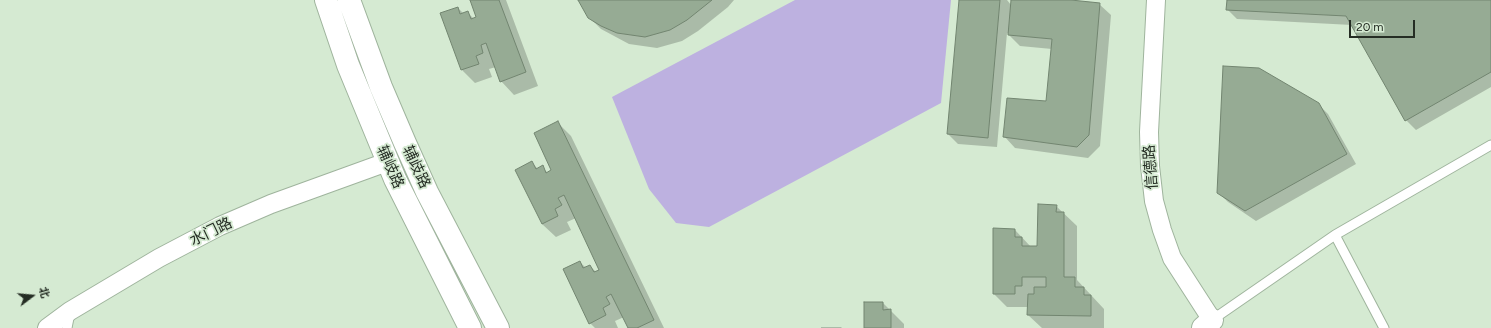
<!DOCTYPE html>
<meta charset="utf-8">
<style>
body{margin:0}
#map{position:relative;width:1491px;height:328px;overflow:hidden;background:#d5ead2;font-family:Figtree,"Noto Sans SC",sans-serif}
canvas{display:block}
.north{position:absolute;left:12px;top:276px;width:40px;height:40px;-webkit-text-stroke:3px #d5ead2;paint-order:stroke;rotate:74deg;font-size:11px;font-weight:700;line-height:16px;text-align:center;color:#252d24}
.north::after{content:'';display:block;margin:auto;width:14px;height:18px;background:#252d24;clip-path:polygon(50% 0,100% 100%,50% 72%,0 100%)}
.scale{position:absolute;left:1349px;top:20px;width:66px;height:18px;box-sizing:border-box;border:2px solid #252d24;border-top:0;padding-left:5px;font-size:12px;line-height:14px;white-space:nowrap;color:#252d24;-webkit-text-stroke:3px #d5ead2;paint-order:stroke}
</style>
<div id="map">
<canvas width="1491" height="328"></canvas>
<div class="north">北</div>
<div class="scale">20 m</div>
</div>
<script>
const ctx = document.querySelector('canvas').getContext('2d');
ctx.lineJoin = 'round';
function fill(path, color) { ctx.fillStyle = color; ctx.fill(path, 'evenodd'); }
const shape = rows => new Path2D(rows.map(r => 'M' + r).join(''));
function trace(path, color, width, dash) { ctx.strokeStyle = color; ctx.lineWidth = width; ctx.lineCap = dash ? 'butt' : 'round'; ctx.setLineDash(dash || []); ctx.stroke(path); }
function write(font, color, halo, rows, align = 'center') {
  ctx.font = font + ' Figtree,"Noto Sans SC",sans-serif'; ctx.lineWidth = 3.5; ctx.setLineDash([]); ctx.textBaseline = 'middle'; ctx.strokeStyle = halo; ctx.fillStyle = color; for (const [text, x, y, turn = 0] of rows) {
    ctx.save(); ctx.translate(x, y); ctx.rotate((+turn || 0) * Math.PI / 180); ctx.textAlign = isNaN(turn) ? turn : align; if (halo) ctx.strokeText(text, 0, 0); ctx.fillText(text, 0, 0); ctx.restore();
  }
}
const green = shape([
 [795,0,951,0,941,103,709,227,676,223,649,189,612,97]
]);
const shadow = shape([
 [471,0,506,0,538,86,514,95,501,81,496,67,489,69,492,77,475,83,462,70,458,8,464,14,468,13,474,19,478,18],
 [579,0,734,0,728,7,698,31,682,41,657,48,629,44,601,29,589,17],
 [960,0,1007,0,1011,5,1012,0,1060,0,1099,4,1111,15,1100,146,1088,158,1015,148,1004,136,1047,102,1052,49,1020,46,1007,33,997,147,958,144,948,134],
 [1228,0,1491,0,1491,87,1416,130,1406,120,1352,25,1237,19,1227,9],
 [1318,104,1328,114,1356,164,1256,221,1228,202,1218,192],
 [558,123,571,136,664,328,629,328,624,317,615,321,618,328,595,328,590,323,580,262,586,268,590,266,596,272,601,270,576,218,567,222,571,230,556,237,542,224,532,163,538,169,542,167,548,173,553,171],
 [1056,206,1077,226,1077,280,1104,309,1104,328,1042,328,1028,315,1029,307,1007,307,994,294,1015,230,1031,247,1038,247],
 [883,303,904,324,904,328,865,328],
 [821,327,841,327,842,328,821,328]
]);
const building = shape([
 [470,0,499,0,526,72,500,82,486,43,481,45,483,53,476,56,479,64,461,70,440,13,458,7,460,14,468,11,471,19,476,17,470,0],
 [578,0,712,0,687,20,670,30,645,37,617,33,601,26,588,18,578,0],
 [959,0,1000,0,988,138,947,134,959,0],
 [1011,0,1071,0,1100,3,1089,135,1077,147,1003,137,1007,98,1046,101,1052,39,1008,35,1011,0],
 [1227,0,1491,0,1491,72,1405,121,1346,16,1226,10,1227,0],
 [1223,66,1259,68,1319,103,1347,154,1245,211,1217,193,1223,66],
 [558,121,654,320,637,328,628,328,611,294,606,297,610,304,603,308,606,315,589,324,563,269,580,261,583,268,590,265,594,272,599,270,564,195,558,198,562,205,555,209,558,216,542,224,515,170,532,161,536,169,543,165,546,173,551,170,534,133,558,121],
 [1038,204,1057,205,1056,212,1064,212,1064,277,1075,277,1075,287,1084,287,1084,295,1091,295,1091,316,1027,315,1028,294,1034,294,1034,287,1046,287,1046,277,1022,277,1022,286,1015,286,1015,294,993,294,993,228,1015,229,1015,237,1022,237,1022,246,1037,246,1038,204],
 [864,302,883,302,883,310,891,309,891,328,864,328,864,302]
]);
const service = shape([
 [1335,235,1384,328],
 [1212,320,1335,235,1491,145],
 [67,328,70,313]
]);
const minor = shape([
 [1156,0,1149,132,1150,166,1154,201,1162,230,1172,258,1212,320],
 [47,328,70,311,159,258,220,226,271,204,387,162]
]);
const tertiary = shape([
 [326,0,348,65,395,179,470,328],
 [349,0,381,87,405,143,427,192,498,328],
 [1203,328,1212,320]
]);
const streetNames = [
 ["辅岐路",390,167,66],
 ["辅歧路",416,167,65],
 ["信德路",1151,167,-94],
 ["水门路",211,232,-26]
];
fill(green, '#bdb1e0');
fill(shadow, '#0003');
fill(building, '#96ab94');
trace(building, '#728570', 1);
trace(service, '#9fb49d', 11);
trace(minor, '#9fb49d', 20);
trace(tertiary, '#9fb49d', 24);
trace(service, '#fff', 9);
trace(minor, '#fff', 18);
trace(tertiary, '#fff', 22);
write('15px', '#252d24', '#d5ead2', streetNames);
</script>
